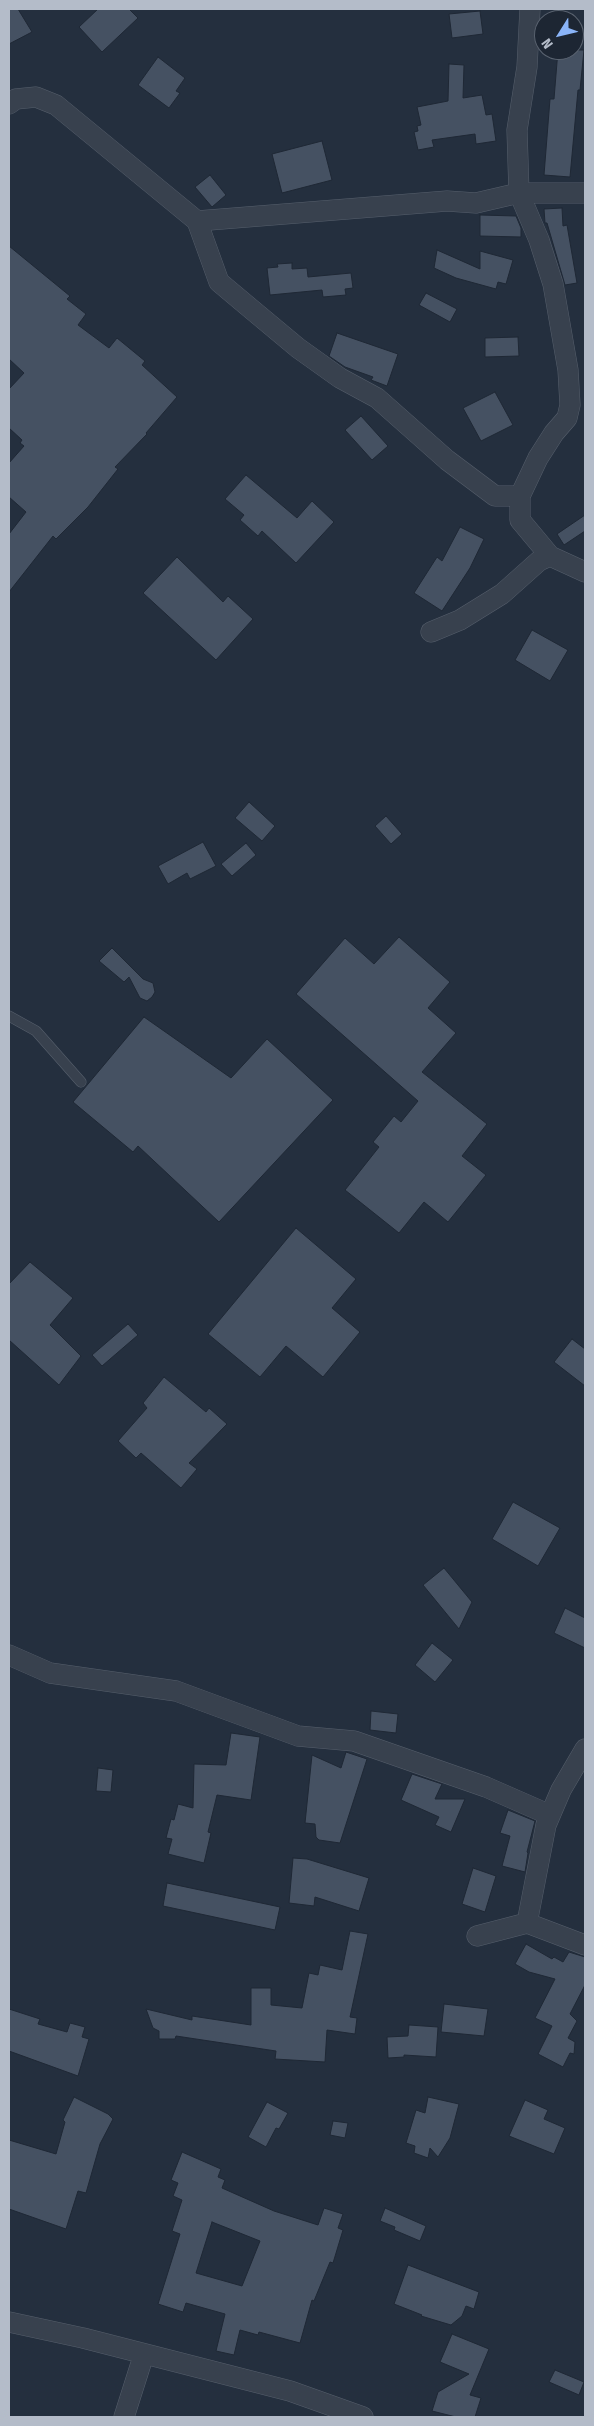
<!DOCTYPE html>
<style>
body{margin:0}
#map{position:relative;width:594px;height:2426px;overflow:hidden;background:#242f3e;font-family:"Fira Sans Condensed",sans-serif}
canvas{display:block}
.frame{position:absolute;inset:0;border:10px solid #b4bcc9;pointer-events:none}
.north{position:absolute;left:534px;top:10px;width:50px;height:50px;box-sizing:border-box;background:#1d2633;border:1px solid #59626f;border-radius:50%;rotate:234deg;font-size:14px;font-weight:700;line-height:20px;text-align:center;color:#b4bcc9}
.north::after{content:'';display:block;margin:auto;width:18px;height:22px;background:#8ab4f8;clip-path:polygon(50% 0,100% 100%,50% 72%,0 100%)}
</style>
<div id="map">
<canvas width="594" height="2426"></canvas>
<div class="frame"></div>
<div class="north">N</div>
</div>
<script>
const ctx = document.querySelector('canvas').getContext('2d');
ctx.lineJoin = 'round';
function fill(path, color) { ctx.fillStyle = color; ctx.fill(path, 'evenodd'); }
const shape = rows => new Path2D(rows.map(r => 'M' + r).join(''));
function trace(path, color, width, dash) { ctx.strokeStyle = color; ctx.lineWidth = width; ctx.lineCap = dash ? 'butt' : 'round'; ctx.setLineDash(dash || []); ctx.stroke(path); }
const building = shape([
 [9,9,18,9,32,32,9,44,9,9],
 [98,9,129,9,138,18,102,52,79,27,98,9],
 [480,11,483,34,452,38,449,14,480,11],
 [558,50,584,50,580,90,578,90,570,177,544,175,550,99,554,99,558,50],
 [158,57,185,78,176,91,180,93,169,108,138,85,158,57],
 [449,64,464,65,463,98,482,95,486,115,492,114,496,141,476,144,475,134,432,140,434,147,418,150,414,132,418,131,417,126,421,125,417,107,448,101,449,64],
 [322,141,332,180,282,193,272,154,322,141],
 [210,175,226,195,212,207,195,187,210,175],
 [562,208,563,226,567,225,577,283,565,285,547,223,545,223,544,209,562,208],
 [480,215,516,216,521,228,521,237,480,236,480,215],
 [9,246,70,296,67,299,86,314,78,325,109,348,117,338,145,361,142,365,177,397,146,433,147,434,115,467,118,469,88,507,56,539,53,536,9,592,9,534,26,512,9,497,9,463,24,446,20,443,22,440,9,428,9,389,24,373,9,359,9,246],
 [437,250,480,269,480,251,513,260,506,284,498,282,496,289,456,278,434,268,437,250],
 [292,263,292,269,307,268,308,277,351,273,353,288,345,289,346,295,323,297,322,290,270,295,267,268,278,267,277,264,292,263],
 [426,293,457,309,450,322,419,305,426,293],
 [337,333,398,354,387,386,371,380,373,377,345,367,329,356,337,333],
 [518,337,519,356,485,357,485,338,518,337],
 [495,392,513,425,481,441,463,408,495,392],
 [361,416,388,446,372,460,345,430,361,416],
 [246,475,297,518,312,501,334,522,296,563,262,531,258,536,240,520,244,515,225,499,246,475],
 [585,515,585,531,564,545,557,534,585,515],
 [460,527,484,539,470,568,442,611,414,593,437,557,442,561,460,527],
 [177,557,223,602,228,596,253,619,216,660,143,593,177,557],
 [532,630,568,650,550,681,515,660,532,630],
 [249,802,275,826,262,841,235,818,249,802],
 [386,816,402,834,391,844,375,826,386,816],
 [203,842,216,866,190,879,187,873,168,884,158,866,203,842],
 [246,843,256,855,232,876,221,864,246,843],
 [399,937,450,982,428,1008,456,1033,422,1072,487,1124,462,1156,486,1175,448,1222,424,1202,399,1233,345,1190,379,1147,373,1142,394,1116,401,1122,418,1101,296,994,345,938,374,964,399,937],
 [112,948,143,979,153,983,155,992,152,997,147,1001,140,998,129,977,124,982,99,961,112,948],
 [144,1017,231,1078,267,1039,333,1100,219,1222,138,1146,133,1152,73,1102,144,1017],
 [296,1228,356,1279,332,1308,360,1332,323,1377,286,1346,260,1377,208,1334,296,1228],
 [30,1262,73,1298,50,1325,81,1356,59,1385,9,1340,9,1284,30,1262],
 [128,1324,138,1335,102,1366,92,1355,128,1324],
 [572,1339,585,1349,585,1386,554,1362,572,1339],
 [164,1377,206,1412,209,1408,227,1424,189,1463,197,1469,181,1488,141,1453,136,1458,118,1441,147,1408,143,1403,164,1377],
 [513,1502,560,1528,538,1566,492,1539,513,1502],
 [444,1568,472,1602,459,1629,423,1585,444,1568],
 [565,1608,585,1618,585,1648,554,1633,565,1608],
 [432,1643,453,1660,435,1682,415,1665,432,1643],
 [371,1711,398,1714,396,1733,370,1730,371,1711],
 [231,1733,260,1737,251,1800,217,1795,208,1832,211,1833,204,1863,168,1854,172,1839,166,1838,171,1819,174,1820,178,1804,193,1808,194,1764,226,1765,231,1733],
 [346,1752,367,1759,340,1843,319,1840,316,1837,315,1824,305,1823,312,1755,341,1768,346,1752],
 [98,1768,113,1770,111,1792,96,1791,98,1768],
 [412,1774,442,1784,435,1799,465,1799,451,1832,435,1825,439,1817,401,1800,412,1774],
 [508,1810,535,1821,527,1852,528,1853,525,1872,502,1866,510,1836,500,1833,508,1810],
 [293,1858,307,1859,369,1878,359,1911,315,1897,314,1906,289,1903,293,1858],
 [473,1868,496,1876,485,1912,462,1904,473,1868],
 [167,1883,280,1907,275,1930,163,1906,167,1883],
 [350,1931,368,1934,350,2017,357,2018,355,2034,327,2030,325,2062,275,2059,276,2051,176,2036,175,2039,159,2039,159,2031,153,2028,146,2009,192,2020,192,2016,251,2025,251,1988,271,1988,271,2005,302,2008,309,1973,318,1975,320,1965,342,1970,350,1931],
 [526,1944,552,1959,554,1957,563,1962,569,1952,585,1957,585,1985,570,2014,577,2021,568,2038,575,2042,574,2054,570,2053,563,2067,538,2054,552,2026,535,2018,555,1979,529,1972,515,1964,526,1944],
 [444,2004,488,2009,484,2036,441,2032,444,2004],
 [9,2009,40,2019,38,2024,67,2032,70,2023,85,2027,82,2037,89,2039,78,2076,9,2051,9,2009],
 [409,2025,438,2027,436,2057,404,2055,404,2057,388,2058,387,2037,408,2036,409,2025],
 [74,2097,108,2114,113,2119,100,2144,86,2193,78,2191,66,2229,9,2209,9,2140,56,2154,65,2122,63,2120,74,2097],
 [428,2097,459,2104,450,2138,438,2157,430,2148,428,2158,414,2153,415,2146,406,2143,416,2110,425,2113,428,2097],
 [525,2100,548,2110,544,2119,565,2128,554,2154,509,2136,525,2100],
 [267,2102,288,2113,279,2129,276,2128,266,2147,248,2137,267,2102],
 [333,2121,348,2123,345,2138,330,2135,333,2121],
 [182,2152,221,2169,218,2177,225,2180,222,2188,274,2211,318,2225,324,2208,343,2214,338,2228,343,2230,333,2263,330,2262,314,2301,312,2300,300,2343,259,2332,258,2335,240,2330,234,2355,216,2351,225,2314,186,2303,183,2312,158,2304,180,2234,172,2231,182,2200,173,2196,178,2183,171,2180,182,2152],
 [212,2222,260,2241,242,2286,196,2273,212,2222],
 [385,2208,426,2226,420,2241,394,2230,395,2227,380,2221,385,2208],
 [408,2265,479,2292,474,2309,466,2306,462,2316,451,2325,421,2316,422,2315,394,2304,408,2265],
 [452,2334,489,2349,470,2395,481,2398,475,2417,456,2417,432,2411,438,2392,469,2374,440,2362,452,2334],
 [555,2370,584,2382,579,2395,549,2382,555,2370]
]);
const service = shape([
 [9,1016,36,1031,81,1082]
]);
const minor = shape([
 [9,104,16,99,36,97,56,105,197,221,219,282,250,308,298,348,340,378,377,398,447,460,495,496,520,496],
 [197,221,447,201,476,203,519,193,517,130,527,67,530,9],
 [550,556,585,572],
 [431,632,460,620,502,594,539,561,550,556,520,520,520,496,538,458,554,433,567,418,570,405,568,370,553,284,539,240,519,193,585,193],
 [9,1655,50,1673,176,1691,298,1736,354,1741,486,1787,550,1815],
 [527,1923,546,1825,561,1790,585,1749],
 [477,1936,527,1923,585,1945],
 [9,2322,83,2338,290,2391,363,2417],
 [124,2417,144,2354]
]);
fill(building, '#455162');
trace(building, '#1f2835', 1);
trace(service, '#565f6c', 11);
trace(minor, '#565f6c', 21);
trace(service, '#38414e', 10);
trace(minor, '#38414e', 20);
</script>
